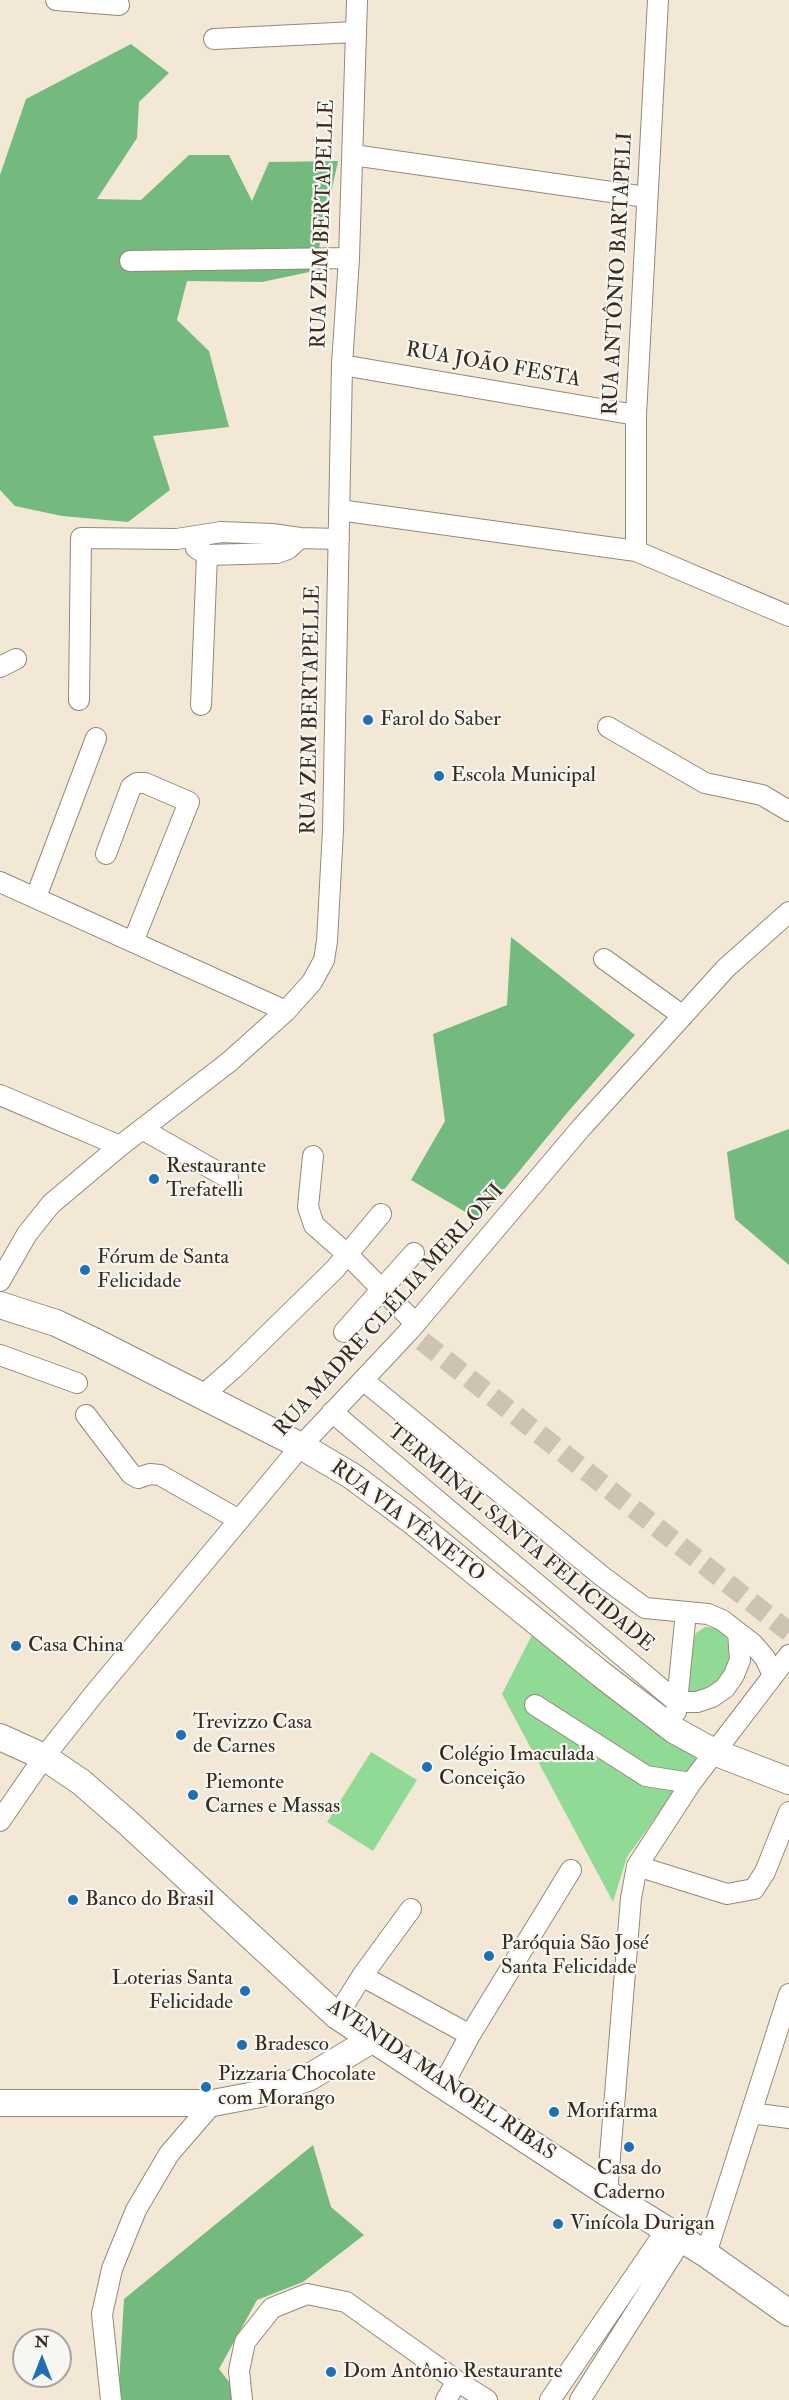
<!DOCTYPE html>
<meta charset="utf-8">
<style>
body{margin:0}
#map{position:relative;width:789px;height:2400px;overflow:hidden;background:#f3e8d6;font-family:"IM FELL Double Pica",serif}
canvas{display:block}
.north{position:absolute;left:12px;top:2328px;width:60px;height:60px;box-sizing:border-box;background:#f6f6f2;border:2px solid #aba49d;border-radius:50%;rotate:0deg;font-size:16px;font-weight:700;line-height:24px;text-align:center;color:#3b2a1e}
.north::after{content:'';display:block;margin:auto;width:21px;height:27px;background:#1f6fb2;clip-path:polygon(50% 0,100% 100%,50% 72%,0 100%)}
</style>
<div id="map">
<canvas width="789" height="2400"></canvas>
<div class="north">N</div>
</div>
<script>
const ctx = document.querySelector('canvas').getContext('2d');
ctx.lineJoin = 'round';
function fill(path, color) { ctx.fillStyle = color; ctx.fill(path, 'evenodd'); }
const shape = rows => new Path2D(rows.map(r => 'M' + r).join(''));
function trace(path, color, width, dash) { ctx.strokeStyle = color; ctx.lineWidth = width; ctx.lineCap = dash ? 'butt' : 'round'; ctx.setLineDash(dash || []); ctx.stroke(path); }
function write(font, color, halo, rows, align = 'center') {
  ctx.font = font + ' "IM FELL Double Pica",serif'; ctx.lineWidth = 4.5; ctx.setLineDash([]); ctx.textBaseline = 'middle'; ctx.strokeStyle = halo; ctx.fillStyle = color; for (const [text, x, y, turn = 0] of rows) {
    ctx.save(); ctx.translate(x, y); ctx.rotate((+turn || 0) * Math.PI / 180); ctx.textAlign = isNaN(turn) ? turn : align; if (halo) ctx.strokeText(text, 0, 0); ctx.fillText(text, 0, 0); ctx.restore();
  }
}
const green = shape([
 [705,1627,717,1628,725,1633,732,1655,724,1680,707,1691,691,1693,688,1689,693,1639,696,1633],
 [534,1631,700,1756,627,1857,613,1902,502,1694],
 [371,1752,417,1780,373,1851,327,1822]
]);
const forest = shape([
 [131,44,169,73,139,102,137,138,97,199,141,200,189,155,229,155,252,201,269,162,338,161,314,271,262,282,187,281,177,320,209,351,229,427,153,436,170,490,128,522,62,516,15,506,0,490,0,175,26,99],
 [511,937,635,1035,567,1113,479,1220,411,1180,445,1121,433,1034,507,1005],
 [789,1129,789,1265,735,1219,727,1152],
 [313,2145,331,2207,364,2235,303,2282,257,2300,219,2369,243,2400,118,2400,124,2299]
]);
const minorTunnel = shape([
 [422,1341,789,1632]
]);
const minor = shape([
 [56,0,119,5],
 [214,39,355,32],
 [353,155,646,197],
 [130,261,349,258],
 [342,365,636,415],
 [339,510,636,551,789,616],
 [196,548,207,555,277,553,288,549,300,538],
 [636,551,636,415,658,0],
 [0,667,16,659],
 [79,700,81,538,177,539,221,532,272,534,300,538,339,539],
 [201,705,207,555],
 [608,727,705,783,762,795,789,811],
 [106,854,131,787,137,783,145,783,189,802,133,942],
 [0,882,286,1011],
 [36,897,96,738],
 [604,959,683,1016],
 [0,1095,120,1146],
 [142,1129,228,1178],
 [313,1156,308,1207,314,1225,348,1255,415,1323],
 [0,1281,27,1234,51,1204,120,1146,229,1062,286,1011,312,982,324,960,327,941,333,830,342,365,349,258,357,0],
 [344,1332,414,1253],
 [0,1355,77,1383],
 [363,1380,603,1577,645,1608,708,1614,722,1620,753,1644,765,1658,773,1675],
 [202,1396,234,1368,335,1269,381,1214],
 [332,1412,677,1702,697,1702,712,1697,725,1688,734,1675,740,1660,738,1633],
 [86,1415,131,1474,138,1478,150,1474,160,1475,239,1520],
 [535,1705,646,1776,691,1783],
 [676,1712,686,1612],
 [0,1821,44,1757,94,1694,301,1446,410,1330,581,1128,726,968,789,912],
 [637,1866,727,1894,754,1889,765,1872,789,1812],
 [362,1976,470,2035],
 [337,2016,362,1976,411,1909],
 [443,2085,470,2035,571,1870],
 [751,2113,789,2118],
 [607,2193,631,1898,637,1866,691,1783,789,1655],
 [706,2254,789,1994],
 [111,2400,102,2314,112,2269,136,2210,169,2154,213,2103],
 [242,2400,239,2371,245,2342,272,2308,307,2294,346,2302,457,2381],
 [446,2400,457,2381,487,2400],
 [550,2400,667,2229],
 [580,2400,682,2239]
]);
const major = shape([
 [0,1305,56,1323,98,1343,301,1446,352,1476,411,1520,602,1675,674,1730,714,1752,789,1781],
 [0,1737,44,1757,81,1782,127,1822,337,2016,607,2193,706,2254,789,2313],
 [0,2103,213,2103,260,2094,308,2078,373,2039]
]);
const markers = [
 [368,720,6,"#1f6fb2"],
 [439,776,6,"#1f6fb2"],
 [154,1179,6,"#1f6fb2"],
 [85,1270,6,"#1f6fb2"],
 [16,1646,6,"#1f6fb2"],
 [181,1735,6,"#1f6fb2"],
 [427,1767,6,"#1f6fb2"],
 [193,1795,6,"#1f6fb2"],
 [73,1900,6,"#1f6fb2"],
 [489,1956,6,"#1f6fb2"],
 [245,1991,6,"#1f6fb2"],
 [242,2045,6,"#1f6fb2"],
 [206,2087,6,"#1f6fb2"],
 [554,2112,6,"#1f6fb2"],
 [629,2147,6,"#1f6fb2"],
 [558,2224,6,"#1f6fb2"],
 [331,2372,6,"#1f6fb2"]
];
const streetNames = [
 ["RUA ZEM BERTAPELLE",324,224,-88],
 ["RUA ANTÔNIO BARTAPELI",619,274,-87],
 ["RUA JOÃO FESTA",493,366,10],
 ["RUA ZEM BERTAPELLE",312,710,-89],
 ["RUA MADRE CLÉLIA MERLONI",390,1311,-48],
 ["RUA VIA VÊNETO",407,1522,37],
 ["TERMINAL SANTA FELICIDADE",520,1539,40],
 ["AVENIDA MANOEL RIBAS",441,2081,34]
];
const poiNames = [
 ["Farol do Saber",380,720],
 ["Escola Municipal",451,776],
 ["Restaurante",166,1167],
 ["Trefatelli",166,1191],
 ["Fórum de Santa",97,1258],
 ["Felicidade",97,1282],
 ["Casa China",28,1646],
 ["Trevizzo Casa",193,1723],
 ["de Carnes",193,1747],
 ["Colégio Imaculada",439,1755],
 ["Conceição",439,1779],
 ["Piemonte",205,1783],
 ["Carnes e Massas",205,1807],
 ["Banco do Brasil",85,1900],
 ["Paróquia São José",501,1944],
 ["Santa Felicidade",501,1968],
 ["Loterias Santa",233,1979,"right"],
 ["Felicidade",233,2003,"right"],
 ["Bradesco",254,2045],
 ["Pizzaria Chocolate",218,2075],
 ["com Morango",218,2099],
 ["Morifarma",566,2112],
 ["Casa do",629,2169,"center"],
 ["Caderno",629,2193,"center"],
 ["Vinícola Durigan",570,2224],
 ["Dom Antônio Restaurante",343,2372]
];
fill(green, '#90da96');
fill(forest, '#74ba7f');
trace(minorTunnel, '#cec2b1', 20, [20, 10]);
trace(minor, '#97897a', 22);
trace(major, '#97897a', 28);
trace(minor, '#fff', 20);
trace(major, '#fff', 26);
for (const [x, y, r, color] of markers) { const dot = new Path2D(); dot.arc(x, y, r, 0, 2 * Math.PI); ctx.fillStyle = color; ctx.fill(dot); trace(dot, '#f6f6f2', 2); }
write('21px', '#3b2a1e', '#f6f6f2', streetNames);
write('21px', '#3b2a1e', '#f6f6f2', poiNames, 'left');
</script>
